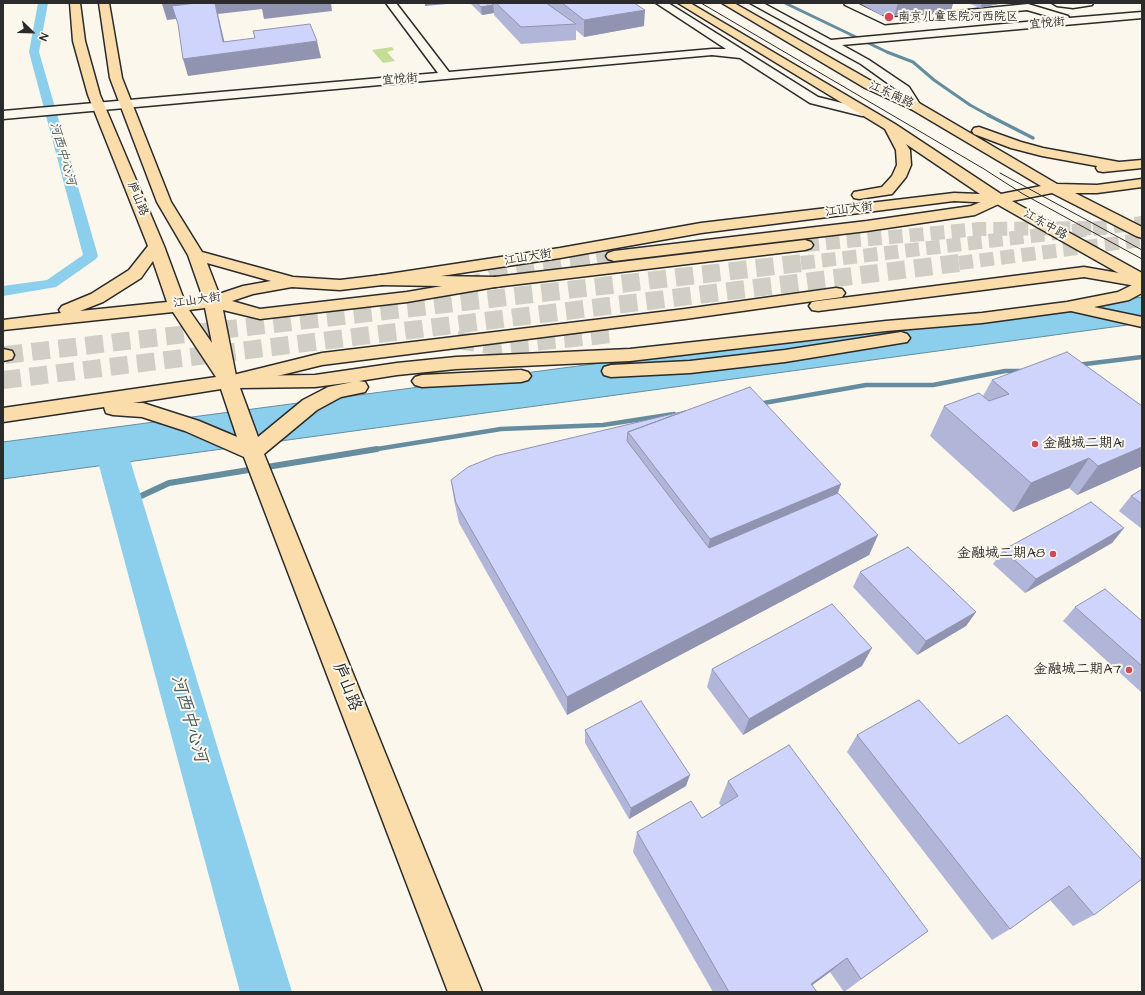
<!DOCTYPE html>
<meta charset="utf-8">
<style>
body{margin:0}
#map{position:relative;width:1145px;height:995px;overflow:hidden;background:#fbf7ec;font-family:"Architects Daughter",sans-serif}
canvas{display:block}
.frame{position:absolute;inset:0;border:4px solid #2b2b2b;pointer-events:none}
.north{position:absolute;left:12px;top:12px;width:40px;height:40px;-webkit-text-stroke:3px #fbf7ec;paint-order:stroke;rotate:113deg;font-size:11px;font-weight:700;line-height:16px;text-align:center;color:#2b2b2b}
.north::after{content:'';display:block;margin:auto;width:14px;height:18px;background:#2b2b2b;clip-path:polygon(50% 0,100% 100%,50% 72%,0 100%)}
</style>
<div id="map">
<canvas width="1145" height="995"></canvas>
<div class="frame"></div>
<div class="north">N</div>
</div>
<script>
const ctx = document.querySelector('canvas').getContext('2d');
ctx.lineJoin = 'round';
function fill(path, color) { ctx.fillStyle = color; ctx.fill(path, 'evenodd'); }
const shape = rows => new Path2D(rows.map(r => 'M' + r).join(''));
function trace(path, color, width, dash) { ctx.strokeStyle = color; ctx.lineWidth = width; ctx.lineCap = dash ? 'butt' : 'round'; ctx.setLineDash(dash || []); ctx.stroke(path); }
function write(font, color, halo, rows, align = 'center') {
  ctx.font = font + ' "Architects Daughter","LXGW WenKai TC",sans-serif'; ctx.lineWidth = 4; ctx.setLineDash([]); ctx.textBaseline = 'middle'; ctx.strokeStyle = halo; ctx.fillStyle = color; for (const [text, x, y, turn = 0] of rows) {
    ctx.save(); ctx.translate(x, y); ctx.rotate((+turn || 0) * Math.PI / 180); ctx.textAlign = isNaN(turn) ? turn : align; if (halo) ctx.strokeText(text, 0, 0); ctx.fillText(text, 0, 0); ctx.restore();
  }
}
const green = shape([
 [392,47,394,50,387,52,395,61,383,63,372,50]
]);
const water = shape([
 [1142,297,1142,323,3,479,3,442,669,354,1109,302,1142,297]
]);
const streamFar3 = shape([
 [785,3,887,52,913,62,934,80,970,105,990,116]
]);
const streamFar2 = shape([
 [988,115,1033,138]
]);
const streamFar1 = shape([
 [1077,365,1142,357],
 [758,404,866,385,933,385,1005,371,1022,371],
 [371,450,501,429,603,425,674,414]
]);
const stream = shape([
 [126,503,169,483,377,449]
]);
const canal = shape([
 [38,3,48,3,39,52,98,256,96,259,56,287,3,296,3,286,47,280,83,255,29,52,38,3]
]);
const river = shape([
 [110,436,121,439,126,447,292,992,240,992,94,447,99,439,110,436]
]);
const majorTunnel = shape([
 [805,245,979,229,1106,228]
]);
const highwayTunnelFar1 = shape([
 [576,263,614,256],
 [801,263,1142,223],
 [959,263,1142,240]
]);
const highwayTunnel = shape([
 [465,287,497,276,582,262],
 [457,340,497,346,612,334],
 [5,355,810,262],
 [3,380,967,262]
]);
const minor = shape([
 [386,3,396,3,449,72,712,49,726,49,656,3,668,3,818,97,866,109,868,112,866,115,862,116,810,103,740,58,712,55,3,119,3,111,438,73,386,3],
 [750,3,763,3,831,40,1058,19,1027,10,885,24,845,5,844,3,857,3,887,18,1028,4,1068,16,1069,18,1142,12,1142,18,842,45,869,60,909,87,921,106,919,109,915,110,911,109,900,92,861,64,750,3],
 [1052,3,1093,3,1092,5,1073,8,1057,6,1052,3]
]);
const major = shape([
 [70,3,80,3,85,41,100,95,164,246,184,300,203,298,188,255,157,202,110,78,99,3,109,3,122,78,171,202,202,252,293,277,340,280,382,275,560,248,701,223,954,193,980,194,906,144,910,150,911,165,906,177,892,194,859,199,854,198,852,195,854,192,882,187,892,176,897,165,896,150,885,129,678,3,690,3,895,124,1001,194,1041,186,911,109,865,88,722,3,734,3,873,82,919,103,1057,184,1097,185,1142,179,1142,187,1097,193,1075,193,1142,227,1142,238,1136,236,1052,193,1012,201,1142,273,1142,293,1129,300,1094,307,1142,317,1142,327,1071,311,982,323,886,331,630,361,456,369,397,375,359,381,365,382,368,387,365,392,341,397,317,410,264,454,482,992,448,992,244,457,185,431,142,417,113,415,106,413,104,407,3,422,3,408,216,377,173,312,3,330,3,320,61,313,59,310,62,306,91,294,129,270,148,246,88,95,73,41,70,3],
 [954,201,995,203,1136,283,1118,292,1067,302,982,313,886,321,630,349,456,357,397,363,315,375,236,376,223,310,260,319,407,302,495,287,805,250,811,248,813,245,811,242,805,240,495,277,407,292,260,309,232,301,253,294,292,287,340,290,382,285,560,258,701,233,954,201],
 [153,261,167,302,80,311,103,302,141,278,153,261],
 [207,263,271,281,243,286,219,294,207,263],
 [205,308,212,343,189,310,205,308],
 [353,382,328,387,303,400,258,437,240,388,315,387,353,382],
 [221,389,237,437,199,421,143,403,133,403,221,389],
 [979,127,1021,142,1043,148,1119,162,1142,160,1142,168,1103,172,1098,171,1096,168,1097,166,1042,156,1011,148,974,134,972,131,974,128,979,127],
 [901,332,907,334,910,338,907,342,785,362,690,373,611,377,604,375,602,371,604,367,611,365,690,361,785,350,901,332],
 [521,370,528,372,531,376,528,380,521,382,422,387,415,385,412,381,415,377,422,375,521,370]
]);
const highway = shape([
 [998,195,1003,196,1005,199,1003,202,975,215,867,231,614,261,608,259,606,256,608,253,614,251,867,221,971,206,998,195],
 [1084,267,1142,277,1142,287,1084,277,818,311,812,310,809,306,812,302,818,301,1084,267],
 [382,275,495,277,501,278,503,282,501,286,495,287,382,285,376,284,374,280,376,276,382,275],
 [836,288,842,289,845,293,842,297,685,319,322,365,228,388,221,386,218,382,221,378,322,353,685,309,836,288],
 [3,349,12,351,14,355,12,359,3,361,3,349]
]);
const tram = shape([
 [701,3,984,169,1023,194,1142,259],
 [1000,173,1142,250]
]);
const wall = shape([
 [470,3,634,3,644,26,584,37,576,30,576,40,521,44,494,15,494,13,482,15],
 [859,3,953,3,951,11,894,16,881,15],
 [968,3,1003,3,980,8],
 [992,380,1142,406,1142,466,1077,495,1069,488,1013,512,930,436,944,406,983,396],
 [685,411,841,484,838,493,878,535,869,555,567,715,459,523,454,500,451,480],
 [1142,489,1142,529,1119,511,1131,496],
 [1124,528,1112,543,1025,593,993,564,1003,550],
 [860,572,976,612,966,626,917,655,853,587],
 [1075,607,1142,621,1142,693,1063,621],
 [862,666,743,735,707,687,712,669],
 [919,700,1094,915,1073,926,1050,900,1010,929,992,940,847,752,857,735],
 [585,730,686,786,629,819,585,743],
 [728,781,928,931,844,992,830,972,812,985,817,992,713,992,633,852,637,832,702,818,721,806,719,803]
]);
const shadedWall = shape([
 [168,3,331,3,332,11,264,19,262,9,218,14,227,53,317,41,321,58,188,76,183,59,223,42,217,14,167,20,162,4],
 [425,3,457,3,425,6],
 [487,3,493,3,494,13,482,15,481,7,487,6],
 [898,3,953,3,951,11,894,16],
 [982,3,1003,3,980,8],
 [645,10,644,26,584,37,584,20],
 [1142,447,1142,466,1077,495,1098,466],
 [1089,458,1069,488,1013,512,1031,483],
 [841,484,830,513,704,567,710,539],
 [1124,528,1112,543,1025,593,1036,579],
 [878,535,869,555,567,715,567,697],
 [976,612,966,626,917,655,926,641],
 [872,648,862,666,743,735,749,719],
 [690,775,686,786,629,819,631,808],
 [847,958,830,972,803,992,811,984]
]);
const building = shape([
 [196,3,215,3,223,42,255,38,253,31,310,24,317,41,183,59,178,24,172,6,196,3],
 [477,3,486,3,487,4,493,3,493,5,481,7,477,3],
 [496,3,546,3,576,24,521,27,496,3],
 [562,3,634,3,645,10,584,20,562,3],
 [1067,352,1142,406,1142,447,1098,466,1089,458,1031,483,944,406,979,393,989,401,1009,394,992,380,1067,352],
 [750,387,841,484,710,539,628,432,750,387],
 [685,411,628,432,627,441,709,548,838,493,878,535,567,697,456,503,451,480,468,467,495,456,685,411],
 [1142,489,1142,504,1131,496,1142,489],
 [1091,502,1124,528,1036,579,1003,550,1091,502],
 [908,547,976,612,926,641,860,572,908,547],
 [1105,589,1142,621,1142,666,1075,607,1105,589],
 [832,604,872,648,749,719,712,669,832,604],
 [919,700,959,744,1007,715,1142,860,1142,879,1094,915,1069,886,1010,929,857,735,919,700],
 [641,701,690,775,631,808,585,730,641,701],
 [789,745,928,931,861,979,847,958,811,984,817,992,729,992,637,832,691,801,702,818,738,796,728,781,789,745]
]);
const markers = [
 [889,17,5,"#d1495b"],
 [1035,444,4,"#d1495b"],
 [1053,554,4,"#d1495b"],
 [1129,670,4,"#d1495b"]
];
const farPoinames = [
 ["南京儿童医院河西院区",898,17]
];
const farStreetnames = [
 ["宜悦街",1047,24,-5],
 ["宜悦街",400,80,-5],
 ["江东南路",891,95,25],
 ["庐山路",137,199,68],
 ["江山大街",849,210,-7],
 ["江东中路",1045,225,30],
 ["江山大街",528,258,-9],
 ["江山大街",197,301,-8]
];
const farWaternames = [
 ["河西中心河",62,154,74]
];
const poiNames = [
 ["金融城二期A1",1043,444,"left"],
 ["金融城二期A8",1045,554],
 ["金融城二期A7",1121,670]
];
const nearStreetnames = [
 ["庐山路",346,687,69]
];
const nearWaternames = [
 ["河西中心河",188,719,74]
];
fill(green, '#c3df96');
fill(water, '#8bcfec');
trace(water, '#658d9f', 1);
trace(streamFar3, '#658d9f', 3);
trace(streamFar2, '#658d9f', 3.5);
trace(streamFar1, '#658d9f', 4.5);
trace(stream, '#658d9f', 6);
fill(canal, '#8bcfec');
fill(river, '#8bcfec');
trace(majorTunnel, '#d1cec5', 14, [14, 7]);
trace(highwayTunnelFar1, '#d1cec5', 14, [14, 7]);
trace(highwayTunnel, '#d1cec5', 18, [18, 9]);
trace(minor, '#2b2b2b', 3);
trace(major, '#2b2b2b', 3);
trace(highway, '#2b2b2b', 3);
fill(minor, '#fbf7ec');
fill(major, '#faddab');
fill(highway, '#faddab');
trace(tram, '#2b2b2b', 1);
fill(wall, '#b1b6d9');
fill(shadedWall, '#9094b0');
fill(building, '#ced4fc');
trace(building, '#9094b0', 1);
for (const [x, y, r, color] of markers) { const dot = new Path2D(); dot.arc(x, y, r, 0, 2 * Math.PI); ctx.fillStyle = color; ctx.fill(dot); trace(dot, '#fbf7ec', 1.5); }
write('12px', '#2b2b2b', '#fbf7ec', farPoinames, 'left');
write('12px', '#2b2b2b', '#fbf7ec', farStreetnames);
write('italic 13px', '#485c65', '#fbf7ec', farWaternames);
write('14px', '#2b2b2b', '#fbf7ec', poiNames, 'right');
write('17px', '#2b2b2b', '#fbf7ec', nearStreetnames);
write('italic 18px', '#485c65', '#fbf7ec', nearWaternames);
</script>
